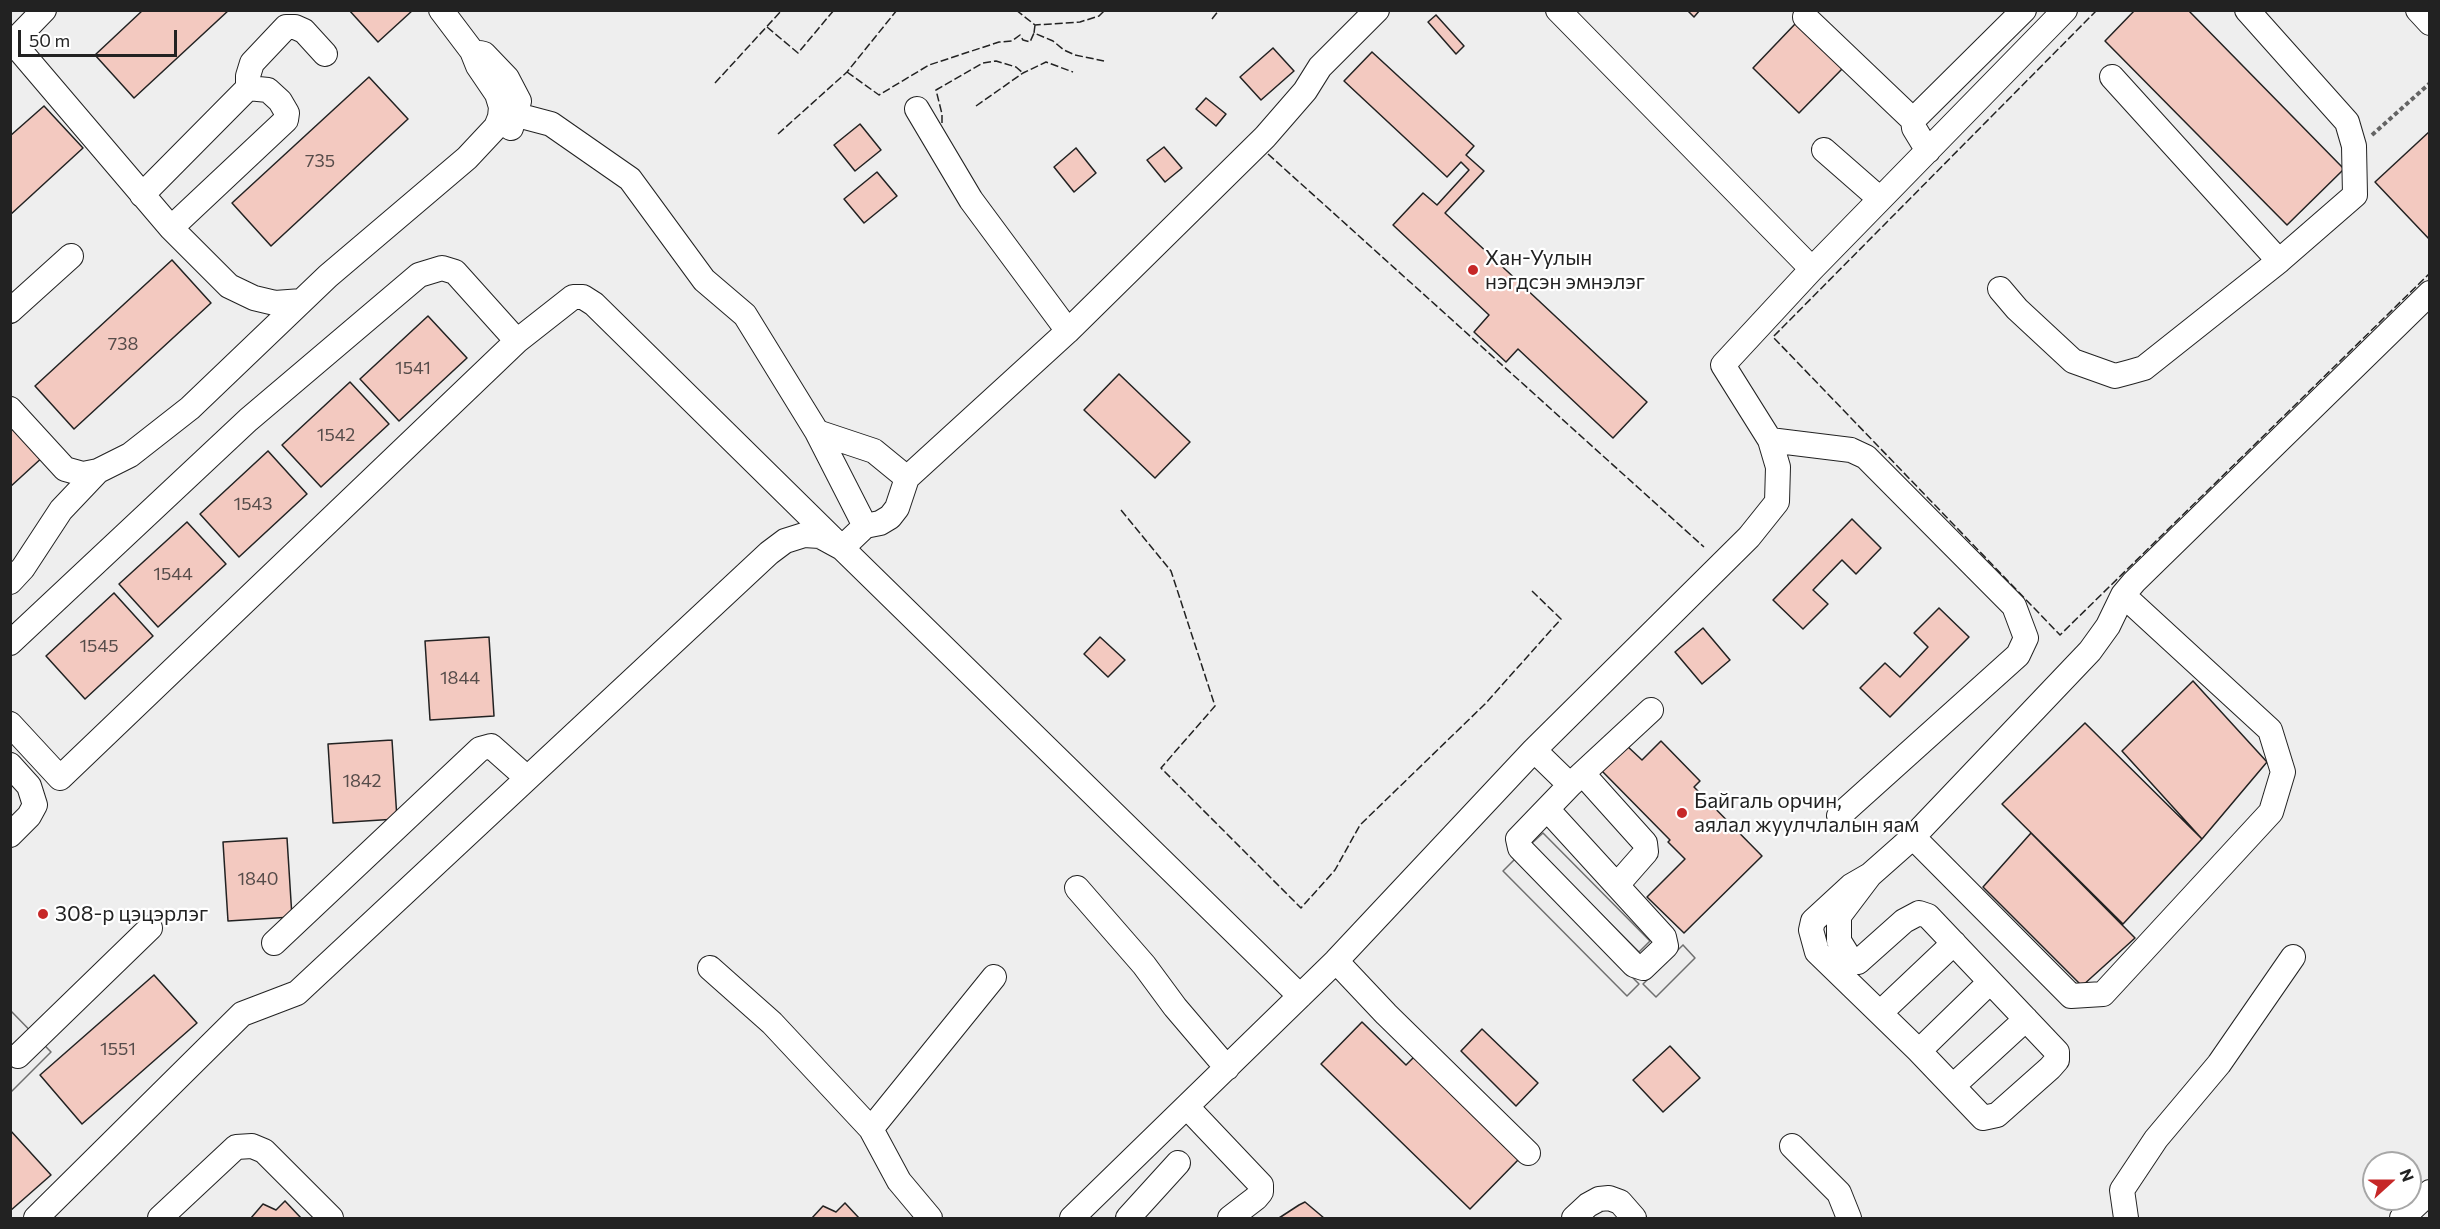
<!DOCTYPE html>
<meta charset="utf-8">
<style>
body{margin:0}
#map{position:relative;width:2440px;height:1229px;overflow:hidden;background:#fff;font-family:Commissioner,sans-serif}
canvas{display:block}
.frame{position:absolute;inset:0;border:12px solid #222;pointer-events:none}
.north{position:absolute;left:2362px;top:1151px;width:60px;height:60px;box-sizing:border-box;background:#fff;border:2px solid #a7a7a7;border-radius:50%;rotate:69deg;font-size:16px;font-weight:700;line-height:24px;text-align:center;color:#222}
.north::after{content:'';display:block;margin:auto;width:21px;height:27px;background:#c62828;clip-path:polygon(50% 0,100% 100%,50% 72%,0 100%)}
.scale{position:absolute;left:18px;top:30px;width:159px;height:27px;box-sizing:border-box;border:3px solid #222;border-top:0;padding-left:8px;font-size:18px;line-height:21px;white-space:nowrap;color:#222;-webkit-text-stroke:4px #fff;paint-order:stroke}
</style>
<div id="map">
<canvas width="2440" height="1229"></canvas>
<div class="frame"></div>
<div class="north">N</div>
<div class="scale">50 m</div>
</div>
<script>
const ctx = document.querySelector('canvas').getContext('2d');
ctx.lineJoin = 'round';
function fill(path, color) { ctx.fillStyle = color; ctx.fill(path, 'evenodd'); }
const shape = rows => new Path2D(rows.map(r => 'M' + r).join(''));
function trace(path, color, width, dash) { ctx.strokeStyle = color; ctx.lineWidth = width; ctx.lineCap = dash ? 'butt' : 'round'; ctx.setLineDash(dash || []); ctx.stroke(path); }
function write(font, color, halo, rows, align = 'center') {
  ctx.font = font + ' Commissioner,sans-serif'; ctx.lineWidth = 4.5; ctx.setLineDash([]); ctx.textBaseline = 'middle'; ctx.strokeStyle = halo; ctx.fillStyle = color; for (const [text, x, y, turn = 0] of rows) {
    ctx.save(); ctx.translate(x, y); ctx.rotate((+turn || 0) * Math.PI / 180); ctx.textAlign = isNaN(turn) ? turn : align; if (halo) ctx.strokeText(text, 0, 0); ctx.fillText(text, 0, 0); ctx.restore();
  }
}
const green = shape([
 [10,11,2429,11,2429,1218,11,1218,10,11],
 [2374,1163,2410,1163,2410,1199,2374,1199,2374,1163]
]);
const parking = shape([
 [1543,833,1650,941,1639,952,1531,844,1543,833],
 [1515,859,1639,984,1627,996,1503,871,1515,859],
 [1683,945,1695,958,1656,997,1643,984,1683,945],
 [11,1011,51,1052,11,1092,11,1011]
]);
const building = shape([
 [143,10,229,10,134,98,95,55,143,10],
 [349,10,413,10,378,42,349,10],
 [1687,10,1700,10,1694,17,1687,10],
 [2135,10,2188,10,2344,169,2287,225,2105,41,2135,10],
 [1436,15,1464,46,1456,54,1428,22,1436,15],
 [1796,23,1843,68,1799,113,1753,68,1796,23],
 [1273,48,1294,71,1261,100,1240,77,1273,48],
 [1372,52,1474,146,1466,155,1484,171,1445,213,1647,402,1613,438,1518,349,1506,362,1474,332,1489,315,1393,225,1423,193,1437,205,1469,170,1461,162,1447,177,1344,81,1372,52],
 [369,77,408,119,271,246,232,203,369,77],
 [1206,98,1226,114,1216,126,1196,109,1206,98],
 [44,106,83,148,10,215,10,136,44,106],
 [860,124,881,150,855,171,834,145,860,124],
 [2430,131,2430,240,2375,182,2430,131],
 [1164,147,1182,168,1165,182,1147,160,1164,147],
 [1076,148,1096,173,1074,192,1054,167,1076,148],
 [877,172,897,196,864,223,844,199,877,172],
 [172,260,211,303,74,429,35,386,172,260],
 [428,316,467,358,399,421,360,379,428,316],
 [1119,374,1190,442,1155,478,1084,410,1119,374],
 [350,382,389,424,321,487,282,445,350,382],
 [10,417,45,455,10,487,10,417],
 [268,451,307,494,239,557,200,514,268,451],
 [1852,519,1881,548,1856,574,1842,560,1813,590,1828,604,1803,629,1773,600,1852,519],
 [187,522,226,564,158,627,119,584,187,522],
 [114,593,153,636,85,699,46,656,114,593],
 [1939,608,1969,637,1890,717,1860,688,1885,663,1900,677,1928,647,1914,633,1939,608],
 [1703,628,1730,660,1702,684,1675,652,1703,628],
 [489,637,494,716,430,720,425,641,489,637],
 [1100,637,1125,660,1108,677,1084,654,1100,637],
 [2193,681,2267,762,2202,839,2122,751,2193,681],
 [2085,723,2202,839,2123,924,2002,804,2085,723],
 [392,740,397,819,333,823,328,744,392,740],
 [1661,741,1700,781,1694,787,1762,856,1684,933,1647,897,1685,859,1668,842,1670,840,1601,770,1626,745,1642,760,1661,741],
 [2031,833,2135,938,2082,986,1983,887,2031,833],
 [287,838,292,917,228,921,223,842,287,838],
 [154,975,197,1023,82,1124,40,1075,154,975],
 [1362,1022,1406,1065,1414,1057,1519,1159,1470,1209,1321,1064,1362,1022],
 [1482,1029,1538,1083,1516,1106,1461,1051,1482,1029],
 [1670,1046,1700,1078,1663,1112,1633,1080,1670,1046],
 [10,1130,51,1175,10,1211,10,1130],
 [285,1201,301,1218,251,1218,263,1204,276,1210,285,1201],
 [1305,1202,1324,1218,1279,1218,1299,1205,1305,1202],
 [845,1203,859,1218,812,1218,823,1206,836,1212,845,1203]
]);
const path = shape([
 [2372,135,2430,83]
]);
const minor = shape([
 [1558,10,1812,269,2065,10],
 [2418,10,2430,23],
 [1805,17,1913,120],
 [10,39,171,228,229,286,254,298,275,303,302,301],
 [13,42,44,10],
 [480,53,484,54,507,78,519,101,511,128],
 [2112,77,2279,261],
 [917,109,971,200,1068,331],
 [517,115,551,124,630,179,704,280,745,315,817,432,874,451,907,478],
 [1824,150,1880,199],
 [1928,151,1914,128,1913,120,2024,10],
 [142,195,248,88,248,76,252,63,286,27,295,27,304,31,325,54],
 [171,228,286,120,287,113,280,101,268,90,248,88],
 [2000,289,2017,309,2073,361,2115,376,2130,372,2144,368,2279,261,2355,195,2354,146,2347,122,2247,10],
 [10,311,71,256],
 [10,409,65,469,83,474,98,471,130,455,190,408,328,276,467,158,496,127,500,117,501,107,497,94,478,66,472,51,441,10],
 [817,432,865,526],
 [1770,440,1851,450,1866,457,2014,606,2026,638,2018,655,1839,816],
 [10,582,23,568,61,510,98,471],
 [10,643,248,420,419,275,442,268,455,272,517,341],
 [10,724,60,778,517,341,573,297,583,297,594,304,842,548,865,526,880,523,890,517,897,508,907,478,1068,331,1265,137,1305,91,1320,67,1377,10],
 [1534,750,1570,785],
 [10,765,29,786,35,805,29,816,10,835],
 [1583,774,1645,843,1646,852,1617,885],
 [1547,809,1664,937,1666,946,1643,968,1634,965,1520,848,1518,839,1570,785,1651,710],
 [1913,837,2071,996,2103,994,2271,812,2283,772,2270,730,2123,595],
 [1870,875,1839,916,1839,941,1849,957,1858,962,1904,921,1919,913,1928,916,2057,1052,2057,1060,2050,1068,1997,1115,1983,1118,1919,1051,1817,952,1811,930,1813,921,1851,886,1870,875,1913,837,2090,651,2108,626,2123,595,2134,582,2430,293],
 [1077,888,1144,965,1175,1007,1227,1068],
 [274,943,480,749,491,746,527,778],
 [1336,961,1386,1014,1528,1153],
 [710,968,772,1023,871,1129,899,1181,930,1218],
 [1880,1013,1954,943],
 [1919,1051,1990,982],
 [18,1056,150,928],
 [1953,1086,2026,1019],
 [1187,1107,1261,1185,1261,1192,1256,1198,1230,1218],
 [871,1129,994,977],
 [1792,1146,1839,1193,1849,1218],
 [36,1218,242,1014,297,993,769,553,785,541,804,535,820,536,842,548,1300,996],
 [160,1218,236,1147,252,1146,264,1151,331,1218],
 [1072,1218,1336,961,1534,750,1749,537,1777,502,1778,467,1770,440,1723,365,1812,269],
 [1128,1218,1178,1163],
 [1574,1218,1588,1205,1599,1199,1609,1198,1620,1202,1634,1218],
 [2126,1218,2122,1190,2156,1139,2219,1064,2293,957],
 [2402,1218,2430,1192]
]);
const fence = shape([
 [1016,10,1035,25,1080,22,1099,16,1105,10],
 [2097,10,1773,337,2060,635,2430,273],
 [1212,19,1219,10],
 [1035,25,1034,33,1053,41,1064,50,1075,55,1104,61],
 [767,27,798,53,834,10],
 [847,72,879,95,929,65,999,42,1012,41,1020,35,1023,40,1030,42,1034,33],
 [715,83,782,10],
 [976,106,1023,73,1046,62,1073,72],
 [942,123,942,114,936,90,983,63,996,61,1016,67,1023,73],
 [778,134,847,72,897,10],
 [1268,154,1704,547],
 [1121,510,1171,571,1215,706,1161,768,1301,908,1335,870,1360,825,1485,704,1561,619,1532,591]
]);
const markers = [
 [1473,270,6,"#c62828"],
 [1682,813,6,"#c62828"],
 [43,914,6,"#c62828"]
];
const numberNames = [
 ["735",320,161],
 ["738",123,344],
 ["1541",413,368],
 ["1542",336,435],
 ["1543",253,504],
 ["1544",173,574],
 ["1545",99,646],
 ["1844",460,678],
 ["1842",362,781],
 ["1840",258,879],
 ["1551",118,1049]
];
const poiNames = [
 ["Хан-Уулын",1485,258],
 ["нэгдсэн эмнэлэг",1485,282],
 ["Байгаль орчин,",1694,801],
 ["аялал жуулчлалын яам",1694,825],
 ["308-р цэцэрлэг",55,914]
];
fill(green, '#eee');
trace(green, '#6f6f6f', 1.5);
fill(parking, '#ededed');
trace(parking, '#6f6f6f', 1.5);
fill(building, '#f3c9c0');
trace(building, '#222', 1.5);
trace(minor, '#222', 26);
trace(path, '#646464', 4, [4.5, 3]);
trace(minor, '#fff', 24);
trace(fence, '#222', 1.5, [8, 3]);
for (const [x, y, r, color] of markers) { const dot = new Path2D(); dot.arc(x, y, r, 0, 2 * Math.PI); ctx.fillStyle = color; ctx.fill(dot); trace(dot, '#fff', 2); }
write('18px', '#564c4a', null, numberNames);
write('21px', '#222', '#fff', poiNames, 'left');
</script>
